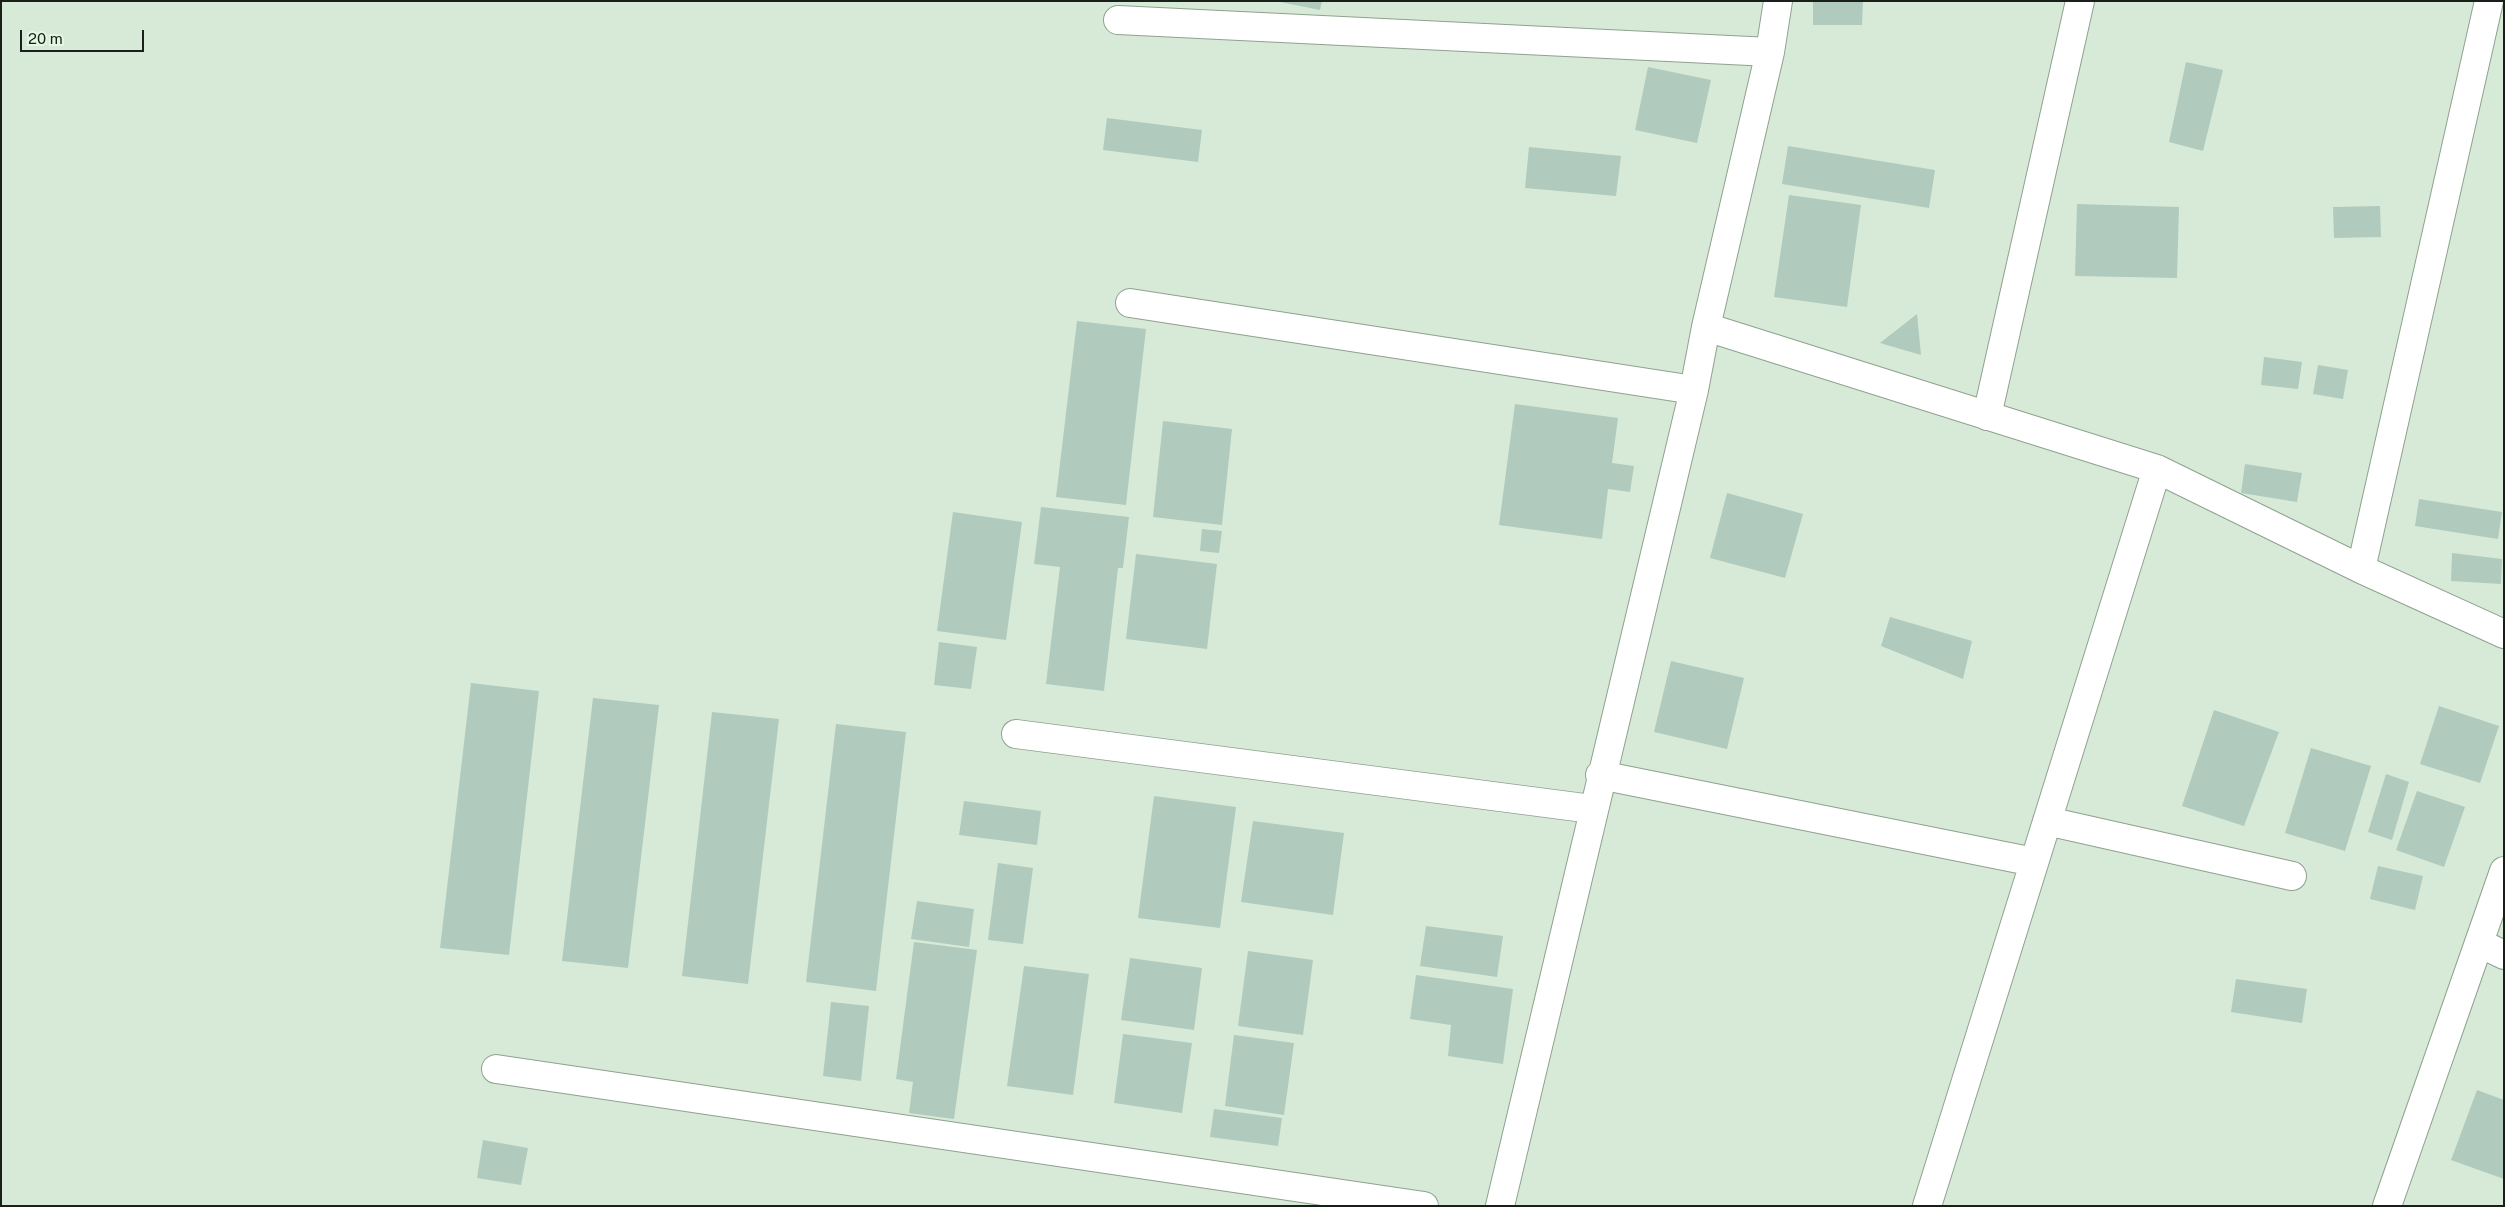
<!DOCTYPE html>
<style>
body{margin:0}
#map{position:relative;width:2505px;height:1207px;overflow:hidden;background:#d7ead7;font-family:"Public Sans",sans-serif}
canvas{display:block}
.frame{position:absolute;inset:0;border:2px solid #192019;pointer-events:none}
.scale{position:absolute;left:20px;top:30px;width:124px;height:22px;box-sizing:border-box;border:2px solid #192019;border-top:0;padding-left:6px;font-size:15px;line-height:18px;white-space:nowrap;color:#192019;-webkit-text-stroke:4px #e4f8e4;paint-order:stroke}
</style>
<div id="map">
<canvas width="2505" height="1207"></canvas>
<div class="frame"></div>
<div class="scale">20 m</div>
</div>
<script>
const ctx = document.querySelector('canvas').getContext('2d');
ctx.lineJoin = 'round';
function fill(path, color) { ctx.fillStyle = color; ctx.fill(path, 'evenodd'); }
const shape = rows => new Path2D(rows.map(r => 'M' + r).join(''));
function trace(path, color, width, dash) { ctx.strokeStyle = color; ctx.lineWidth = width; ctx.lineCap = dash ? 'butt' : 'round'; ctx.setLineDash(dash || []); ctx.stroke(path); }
const building = shape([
 [1275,1,1322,1,1320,10],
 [1813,1,1863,1,1862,25,1813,25],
 [2186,62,2223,70,2203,151,2169,142],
 [1648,67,1711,80,1697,143,1635,130],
 [1107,118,1202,130,1198,162,1103,150],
 [1788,146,1935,170,1929,208,1782,184],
 [1529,147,1621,156,1616,196,1525,188],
 [1789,195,1861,205,1847,307,1774,297],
 [2077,204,2179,207,2177,278,2075,276],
 [2380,206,2381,237,2334,238,2333,207],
 [1917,314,1921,355,1880,343],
 [1077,321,1146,329,1126,505,1056,497],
 [2264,357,2302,362,2298,389,2261,385],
 [2318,365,2348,370,2343,399,2313,394],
 [1515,404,1618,418,1612,463,1634,466,1630,492,1608,489,1602,539,1499,525],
 [1163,421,1232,429,1222,525,1153,517],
 [2245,464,2302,473,2297,502,2241,493],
 [1727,493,1803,514,1785,578,1710,558],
 [2419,499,2502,512,2498,539,2415,526],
 [1041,507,1129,517,1123,568,1118,568,1104,691,1046,684,1060,567,1034,564],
 [953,512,1022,522,1006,640,937,631],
 [1202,529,1222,531,1219,553,1200,551],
 [2452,553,2502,559,2501,584,2451,581],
 [1136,554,1217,564,1207,649,1126,639],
 [1890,617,1972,641,1963,679,1881,646],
 [939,642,977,647,971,689,934,685],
 [1671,661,1744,678,1727,749,1654,732],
 [471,683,539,691,509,955,440,948],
 [593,698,659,705,628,968,562,961],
 [2439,706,2499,726,2480,783,2420,764],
 [2214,710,2279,732,2244,826,2182,806],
 [712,712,779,719,748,984,682,976],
 [836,724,906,732,876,991,806,982],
 [2311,748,2371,766,2345,851,2285,833],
 [2386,774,2409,782,2392,840,2368,832],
 [2417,791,2465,807,2444,867,2396,850],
 [1154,796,1236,807,1220,928,1138,918],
 [964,801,1041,811,1037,845,959,835],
 [1253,821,1344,833,1333,915,1241,902],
 [998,863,1033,868,1023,944,988,940],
 [2378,866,2423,876,2415,910,2370,899],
 [917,901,974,909,969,947,911,939],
 [1426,926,1503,936,1497,977,1420,966],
 [914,942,977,950,954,1119,909,1113,913,1082,896,1079],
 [1248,951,1313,960,1303,1035,1238,1026],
 [1130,958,1202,968,1194,1030,1121,1020],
 [1024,966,1089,974,1073,1095,1007,1086],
 [1416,975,1513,989,1503,1064,1448,1056,1451,1025,1410,1019],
 [2236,979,2307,989,2302,1023,2231,1012],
 [831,1002,869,1006,861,1081,823,1076],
 [1123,1034,1192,1043,1182,1113,1114,1103],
 [1234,1035,1294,1043,1284,1115,1225,1106],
 [2477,1090,2504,1100,2504,1179,2451,1160],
 [1214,1109,1282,1118,1278,1146,1210,1137],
 [483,1140,528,1148,521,1185,477,1178]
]);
const street = shape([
 [1118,20,1770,52],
 [1130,303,1694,390],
 [1706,327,2157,469,2361,569,2504,634],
 [1987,416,2080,1],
 [2361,569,2489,1],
 [1016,734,1592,809],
 [1600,775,2034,862],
 [2047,821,2292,876],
 [2479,943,2504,955],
 [496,1069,1424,1206],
 [1500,1206,1694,390,1706,327,1770,52,1778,1],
 [1927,1206,2157,469],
 [2387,1206,2504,871]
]);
fill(building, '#b0cabe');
trace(street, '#8fa18f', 30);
trace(street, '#fff', 28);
</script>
